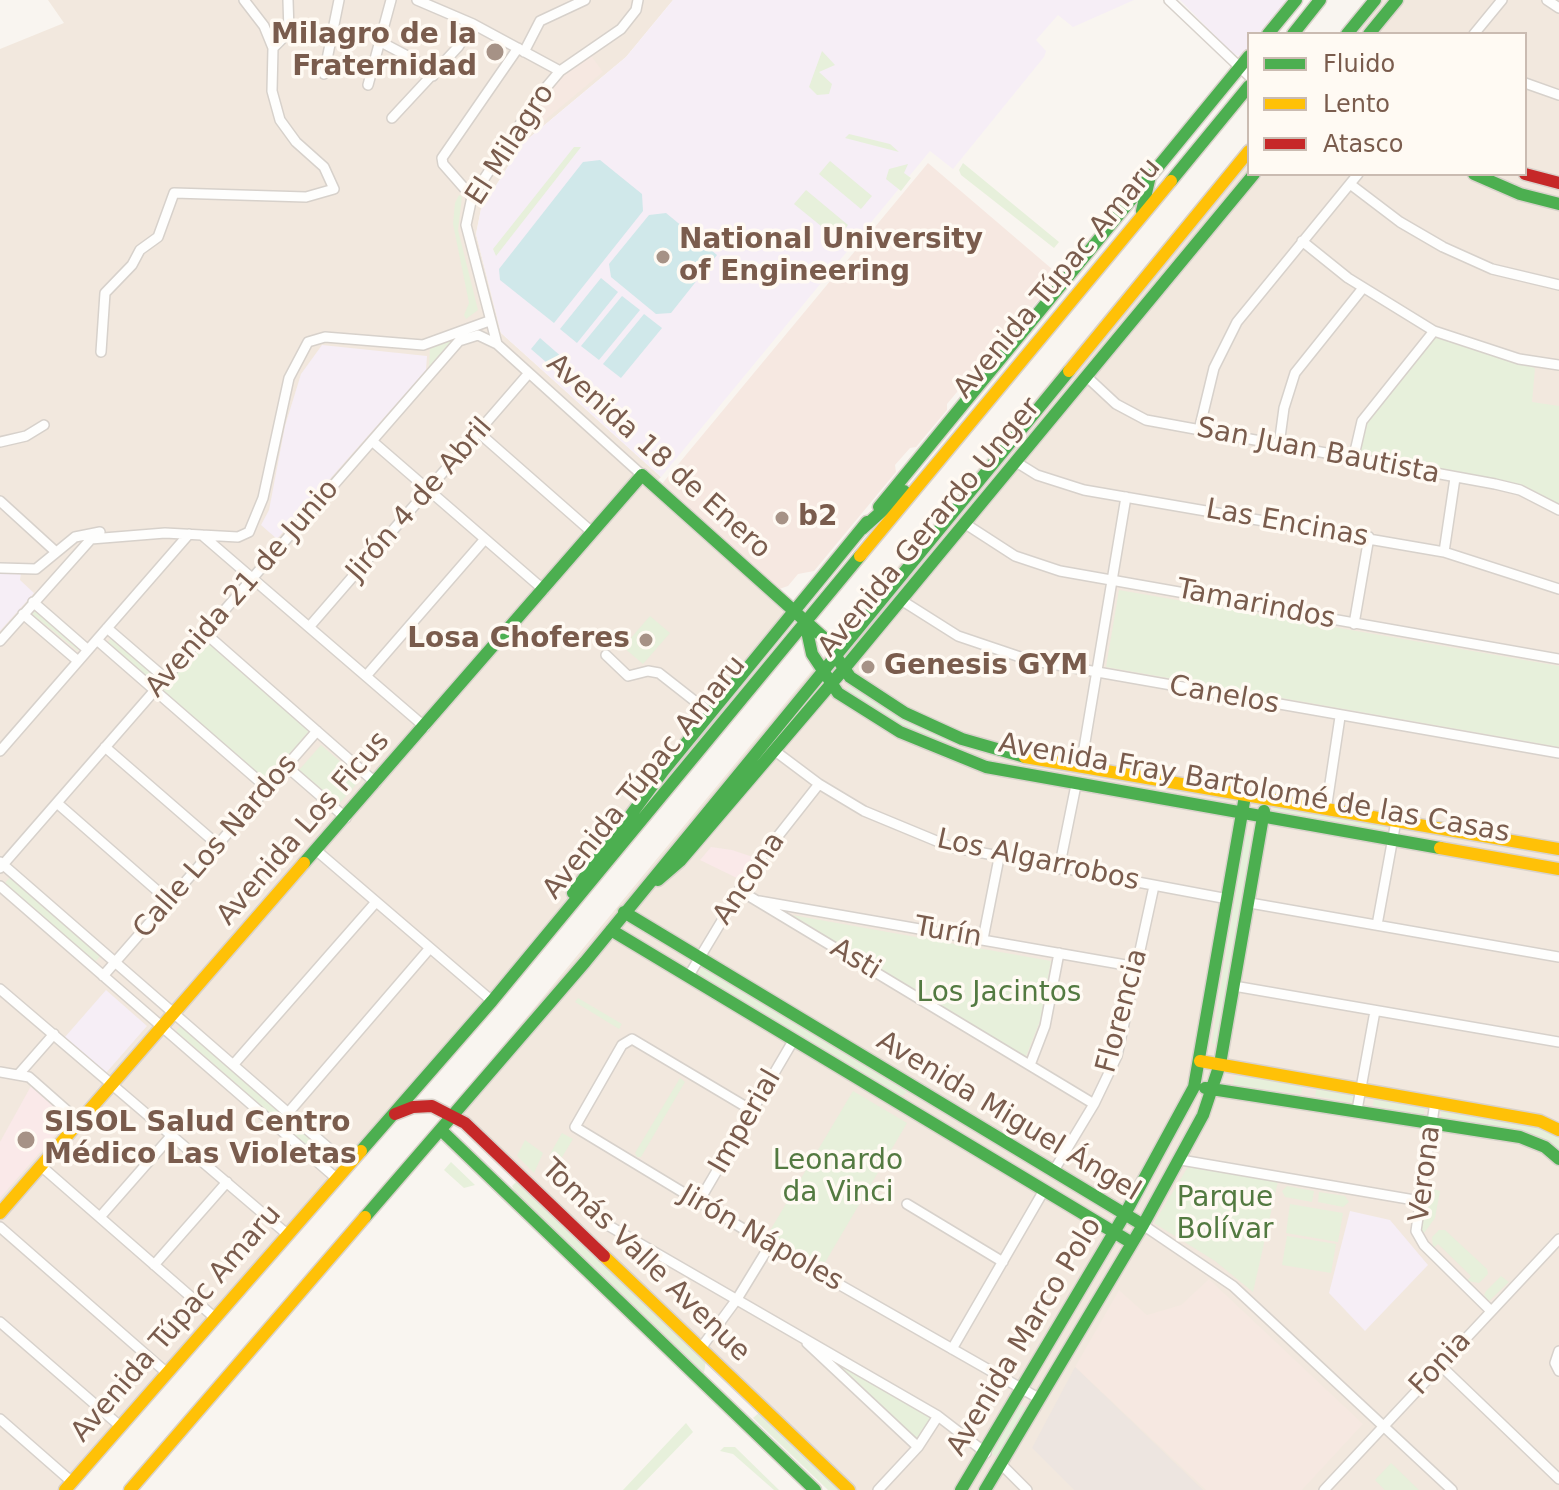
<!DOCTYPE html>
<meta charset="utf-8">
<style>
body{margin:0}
#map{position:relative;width:1559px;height:1490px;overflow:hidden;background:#f9f5f0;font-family:"DejaVu Sans",sans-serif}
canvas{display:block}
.legend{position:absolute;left:1247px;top:32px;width:280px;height:144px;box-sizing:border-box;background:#fffaf3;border:2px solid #cabbb1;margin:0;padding:10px 14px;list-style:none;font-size:24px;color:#7a5c4d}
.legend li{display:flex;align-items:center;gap:16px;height:40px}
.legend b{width:40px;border:2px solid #cabbb1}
</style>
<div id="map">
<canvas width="1559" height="1490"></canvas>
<ul class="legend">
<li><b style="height:10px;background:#4caf50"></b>Fluido</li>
<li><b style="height:10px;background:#ffc107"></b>Lento</li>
<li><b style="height:10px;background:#c62828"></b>Atasco</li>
</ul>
</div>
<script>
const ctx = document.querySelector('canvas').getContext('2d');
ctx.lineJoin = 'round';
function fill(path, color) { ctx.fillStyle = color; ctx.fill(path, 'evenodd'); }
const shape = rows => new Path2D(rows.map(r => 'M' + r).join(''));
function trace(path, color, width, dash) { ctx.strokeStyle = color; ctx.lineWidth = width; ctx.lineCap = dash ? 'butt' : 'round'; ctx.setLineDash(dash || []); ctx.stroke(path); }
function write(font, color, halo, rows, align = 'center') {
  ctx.font = font + ' "DejaVu Sans",sans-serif'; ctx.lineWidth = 7; ctx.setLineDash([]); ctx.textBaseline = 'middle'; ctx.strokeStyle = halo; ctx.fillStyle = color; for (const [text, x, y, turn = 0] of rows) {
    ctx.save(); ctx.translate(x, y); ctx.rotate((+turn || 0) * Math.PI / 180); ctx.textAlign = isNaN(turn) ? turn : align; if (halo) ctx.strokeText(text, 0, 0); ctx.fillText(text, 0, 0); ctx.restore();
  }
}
const residential = shape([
 [48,0,673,0,626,57,523,143,481,209,476,234,501,333,661,477,655,483,798,613,673,768,547,944,74,1490,0,1490,0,49,64,23],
 [1367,0,1559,0,1559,1490,840,1490,455,1122,459,1099,1249,140,1249,174,1525,174,1525,34,1338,34]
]);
const commercial = shape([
 [590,54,603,72,521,140,517,136,564,72],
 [928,163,1059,275,972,380,967,380,947,404,947,410,916,447,910,448,895,465,896,472,814,571,798,574,788,586,779,589,661,485],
 [1209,1279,1363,1424,1302,1490,1206,1490,1075,1367,1119,1290,1147,1315,1181,1305]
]);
const industrial = shape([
 [1075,1367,1203,1490,1074,1490,1032,1448]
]);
const education = shape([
 [673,0,1134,0,1073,27,1058,15,1036,40,1046,51,1044,57,953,169,930,151,661,477,501,333,476,234,481,209,523,143,626,57],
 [1180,0,1288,0,1260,34,1249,34,1249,47,1240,56,1233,54],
 [322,345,427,356,426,370,277,539,261,525,269,510,285,426,301,374],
 [0,573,21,573,20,580,34,593,0,631],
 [106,990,147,1026,106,1073,65,1037],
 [1350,1211,1390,1220,1428,1265,1365,1331,1329,1293]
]);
const medical = shape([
 [711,847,732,850,753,857,739,879,700,860],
 [31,1086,65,1117,66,1123,0,1198,0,1142]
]);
const green = shape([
 [822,51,835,65,819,72,832,84,829,94,817,95,809,87],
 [849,134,890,144,899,152,845,138],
 [574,147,581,147,496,256,493,249],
 [830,161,872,196,861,209,819,174],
 [963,163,1059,242,1054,248,961,175,959,170],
 [908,164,904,173,911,178,901,191,886,179,889,169],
 [806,190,848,225,837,239,794,204],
 [459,195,462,197,458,230,478,310,466,319,464,315,469,303,453,224,455,203],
 [1438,336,1535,368,1532,402,1559,406,1559,504,1525,486,1359,454,1366,421,1432,337],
 [456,337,429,368,430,347],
 [1119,590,1559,666,1559,747,1106,667],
 [35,611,78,649,78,651,32,614],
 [650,616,670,633,643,664,623,647],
 [112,637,155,675,154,679,150,681,107,643],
 [204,640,309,731,266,781,161,690],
 [851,684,948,738,948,742,945,746,913,733,844,691],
 [321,745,361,779,339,804,299,770],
 [1274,807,1386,826,1384,831,1273,813],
 [1245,834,1250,836,1247,894,1218,1045,1212,1043],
 [10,877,100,956,95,962,5,883],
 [792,915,1051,961,1040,1021,1025,1059],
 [702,967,908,1092,897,1099,697,977],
 [578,998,622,1024,619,1029,575,1002],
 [181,1026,316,1144,311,1149,176,1031],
 [1235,1076,1303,1084,1301,1094,1233,1085],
 [680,1078,685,1082,641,1157,637,1157,635,1153],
 [1317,1087,1356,1093,1355,1103,1315,1096],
 [853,1091,907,1123,823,1266,768,1234],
 [1374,1096,1425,1105,1424,1115,1373,1106],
 [1441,1108,1545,1128,1559,1135,1559,1151,1542,1139,1441,1119],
 [562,1133,573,1139,559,1162,549,1156],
 [525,1140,543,1153,534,1173,517,1156],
 [451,1162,475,1185,464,1188,444,1170],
 [1189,1165,1278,1181,1253,1292,1215,1261,1154,1223],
 [517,1181,706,1360,704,1373,515,1192,512,1186],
 [1287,1186,1314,1191,1312,1202,1285,1197,1282,1191],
 [1431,1188,1440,1191,1435,1218,1424,1233,1421,1233,1427,1190],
 [1319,1192,1345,1196,1349,1202,1343,1207,1318,1202],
 [1290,1204,1343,1213,1338,1242,1286,1233],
 [1445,1230,1487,1269,1488,1274,1479,1283,1467,1281,1471,1276,1438,1244,1433,1248,1432,1237,1439,1230],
 [1287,1236,1336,1244,1331,1273,1282,1265],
 [1501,1276,1509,1282,1489,1301,1484,1295,1486,1291],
 [815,1348,932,1417,917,1441],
 [1019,1404,1027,1409,999,1460,991,1452],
 [761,1411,843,1490,828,1490,753,1418],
 [686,1423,693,1432,637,1490,623,1490],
 [724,1447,735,1447,779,1490,774,1490,733,1454,720,1451],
 [1391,1463,1419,1490,1385,1490,1375,1480]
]);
const water = shape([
 [600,160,642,194,643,211,554,323,500,280,499,269,583,162],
 [666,213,717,255,671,313,656,314,611,277,609,264,649,215],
 [601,278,618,292,577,343,560,329],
 [622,296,640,310,599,360,581,346],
 [644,314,662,328,621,378,603,364],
 [540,338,563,358,554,369,531,349]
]);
const street = shape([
 [417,0,473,24,560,71],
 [638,0,636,10,621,29,560,71,538,97,472,197,466,225,497,344,642,475],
 [1169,0,1249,76],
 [1547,0,1559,8],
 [1474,34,1502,0],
 [379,41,415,60,433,76],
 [273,48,289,32,288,0],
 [524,52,540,21,585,0],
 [324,74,339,0],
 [1525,83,1559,95],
 [368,85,391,0],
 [392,118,458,47,473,24],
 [1350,184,1400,222,1443,247,1492,269,1559,285],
 [472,197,443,164,442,158,518,48],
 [1302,241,1348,278,1434,331,1519,359,1559,365],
 [101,352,105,293,132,265,140,250,158,237,174,193,306,197,334,189,324,167,296,142,280,120,272,91,273,48,264,26,244,0],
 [1087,377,1116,404,1146,420,1495,484,1520,490,1559,510],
 [1199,430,1214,368,1237,322,1358,174],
 [478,432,593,533],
 [372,441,544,590],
 [0,442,26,436,44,425],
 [1279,445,1284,408,1295,373,1363,288],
 [1353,460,1362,421,1434,331],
 [1016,462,1037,475,1084,490,1444,552,1559,589],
 [0,501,56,552],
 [964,523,1015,556,1060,571,1559,659],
 [202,535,425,727],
 [1444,552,1455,478],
 [0,568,36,569,75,537,100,532],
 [901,600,958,636,1029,660,1559,753],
 [33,602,88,650],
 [23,614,78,661],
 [1354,624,1369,537],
 [310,626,529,373],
 [107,628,165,678],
 [205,633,376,783],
 [97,640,267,788],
 [0,641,91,539,165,533,238,537,249,532,263,498,289,378,308,342,325,337,423,345,489,321],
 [606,655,628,676,648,671,659,673,710,713],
 [366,676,485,539],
 [105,747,218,845],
 [0,751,189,534],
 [775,751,819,784,864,811,951,847,1228,899],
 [286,766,346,818],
 [1081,766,1126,497],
 [57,803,169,901],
 [1326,810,1340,717],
 [317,851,492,1001],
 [0,862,348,1165],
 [0,868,459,341,478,335,497,344],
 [1059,869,1076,785],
 [0,886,336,1178],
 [739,890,1094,1104],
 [759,901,1137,967],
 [1250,903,1559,957],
 [1377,925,1396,821],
 [983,939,999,858],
 [103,976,317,731],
 [688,977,756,864,819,784],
 [1234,986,1559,1042],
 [0,989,287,1234],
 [233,1065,376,902],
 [1030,1065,1045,1026,1059,953],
 [0,1072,29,1077,80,1122],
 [18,1075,54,1034],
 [1435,1102,1416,1231,1424,1245,1491,1311],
 [1357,1110,1375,1011],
 [753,1111,632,1039,622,1045,575,1127,770,1245,1040,1399],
 [288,1113,430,948],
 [1181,1160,1420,1201],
 [41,1166,214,1317],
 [1053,1172,1094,1104,1117,1056,1154,886],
 [698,1203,793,1041],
 [907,1204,1003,1262],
 [100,1217,172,1135],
 [604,1223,938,1416,986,1453],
 [1143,1225,1233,1286,1452,1490],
 [0,1227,167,1373],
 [154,1265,227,1182],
 [0,1322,120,1426],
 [807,1343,918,1447],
 [701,1348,737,1299,770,1245],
 [952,1349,1043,1192],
 [1559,1351,1555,1363,1559,1371],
 [1440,1365,1559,1479],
 [0,1419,72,1482],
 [1002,1465,1027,1490],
 [878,1490,918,1447,938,1416],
 [1324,1490,1559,1239]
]);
const fast = shape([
 [1268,34,1296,0],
 [1293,34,1320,0],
 [1347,34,1375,0],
 [1369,34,1397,0],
 [1474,174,1520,194,1559,204],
 [1171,181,1249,86],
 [1142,211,1150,176],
 [879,507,1249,56],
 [862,529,904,491],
 [805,622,812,654,838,693,900,732,986,767,1440,848],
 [304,863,642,475,822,636,850,677,905,713,962,739,1025,757],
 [658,880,680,861,843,670,1254,174],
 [573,893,664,770,867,522],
 [624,912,1143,1225],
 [611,930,1132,1243],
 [1205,1088,1520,1137,1545,1147,1559,1159],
 [442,1131,815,1490],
 [361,1151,492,1001,860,556],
 [365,1217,585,962,1069,371],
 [961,1490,1125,1214,1194,1087,1245,796],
 [985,1490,1143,1225,1203,1115,1220,1064,1264,811]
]);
const slow = shape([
 [1069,371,1249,151],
 [860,556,1171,181],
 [1025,757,1559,849],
 [1440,848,1559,869],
 [1200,1061,1540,1121,1559,1130],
 [0,1213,304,863],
 [604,1256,849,1490],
 [65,1490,361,1151],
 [130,1490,365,1217]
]);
const jam = shape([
 [1525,174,1559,183],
 [395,1114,413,1107,432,1106,465,1123,604,1256]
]);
const markers = [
 [495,52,10,"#a69286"],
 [663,257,8,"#a69286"],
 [782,518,8,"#a69286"],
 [646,640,8,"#a69286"],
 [868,667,8,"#a69286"],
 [26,1140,10,"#a69286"]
];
const poiNames = [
 ["Milagro de la",477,36,"right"],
 ["Fraternidad",477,68,"right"],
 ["National University",679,241],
 ["of Engineering",679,273],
 ["b2",798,518],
 ["Losa Choferes",630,640,"right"],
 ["Genesis GYM",884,667],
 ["SISOL Salud Centro",44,1124],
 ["Médico Las Violetas",44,1156]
];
const streetNames = [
 ["El Milagro",511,145,-57],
 ["Avenida Túpac Amaru",1058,279,-50],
 ["San Juan Bautista",1318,452,11],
 ["Avenida 18 de Enero",658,457,42],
 ["Jirón 4 de Abril",420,500,-49],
 ["Las Encinas",1287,524,10],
 ["Avenida Gerardo Unger",930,528,-50],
 ["Avenida 21 de Junio",243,589,-49],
 ["Tamarindos",1256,605,11],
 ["Canelos",1224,696,10],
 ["Avenida Túpac Amaru",645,778,-51],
 ["Avenida Fray Bartolomé de las Casas",1254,789,10],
 ["Avenida Los Ficus",304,829,-49],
 ["Calle Los Nardos",216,847,-49],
 ["Los Algarrobos",1038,861,12],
 ["Ancona",750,879,-56],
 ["Turín",948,933,10],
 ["Asti",855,960,31],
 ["Florencia",1123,1011,-75],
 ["Avenida Miguel Ángel",1008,1117,31],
 ["Imperial",746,1122,-60],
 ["Verona",1426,1174,-83],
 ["Jirón Nápoles",761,1239,30],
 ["Tomás Valle Avenue",645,1261,44],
 ["Avenida Túpac Amaru",177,1324,-49],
 ["Avenida Marco Polo",1025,1337,-59],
 ["Fonia",1441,1364,-47]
];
const parkNames = [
 ["Los Jacintos",999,994],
 ["Leonardo",838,1162],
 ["da Vinci",838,1194],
 ["Parque",1225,1199],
 ["Bolívar",1225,1231]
];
fill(residential, '#f2e8de');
fill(commercial, '#f6e8e1');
fill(industrial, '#ede5e0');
fill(education, '#f6eef6');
fill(medical, '#fae9e9');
fill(green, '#e7f0db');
fill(water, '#d0e8ea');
trace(street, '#d7d1cb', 12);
trace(fast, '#d9d2cb', 15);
trace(slow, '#d9d2cb', 15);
trace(jam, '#d9d2cb', 15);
trace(street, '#fefefd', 9);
trace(fast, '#4caf50', 12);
trace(slow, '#ffc107', 12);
trace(jam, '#c62828', 12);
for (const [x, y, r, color] of markers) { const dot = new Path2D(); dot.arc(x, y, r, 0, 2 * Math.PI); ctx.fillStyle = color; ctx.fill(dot); trace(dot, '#fffaf3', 3); }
write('bold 28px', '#7a5c4d', '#fffaf3', poiNames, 'left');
write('28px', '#7a5c4d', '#fffaf3', streetNames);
write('28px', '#537a41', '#fffaf3', parkNames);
</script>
